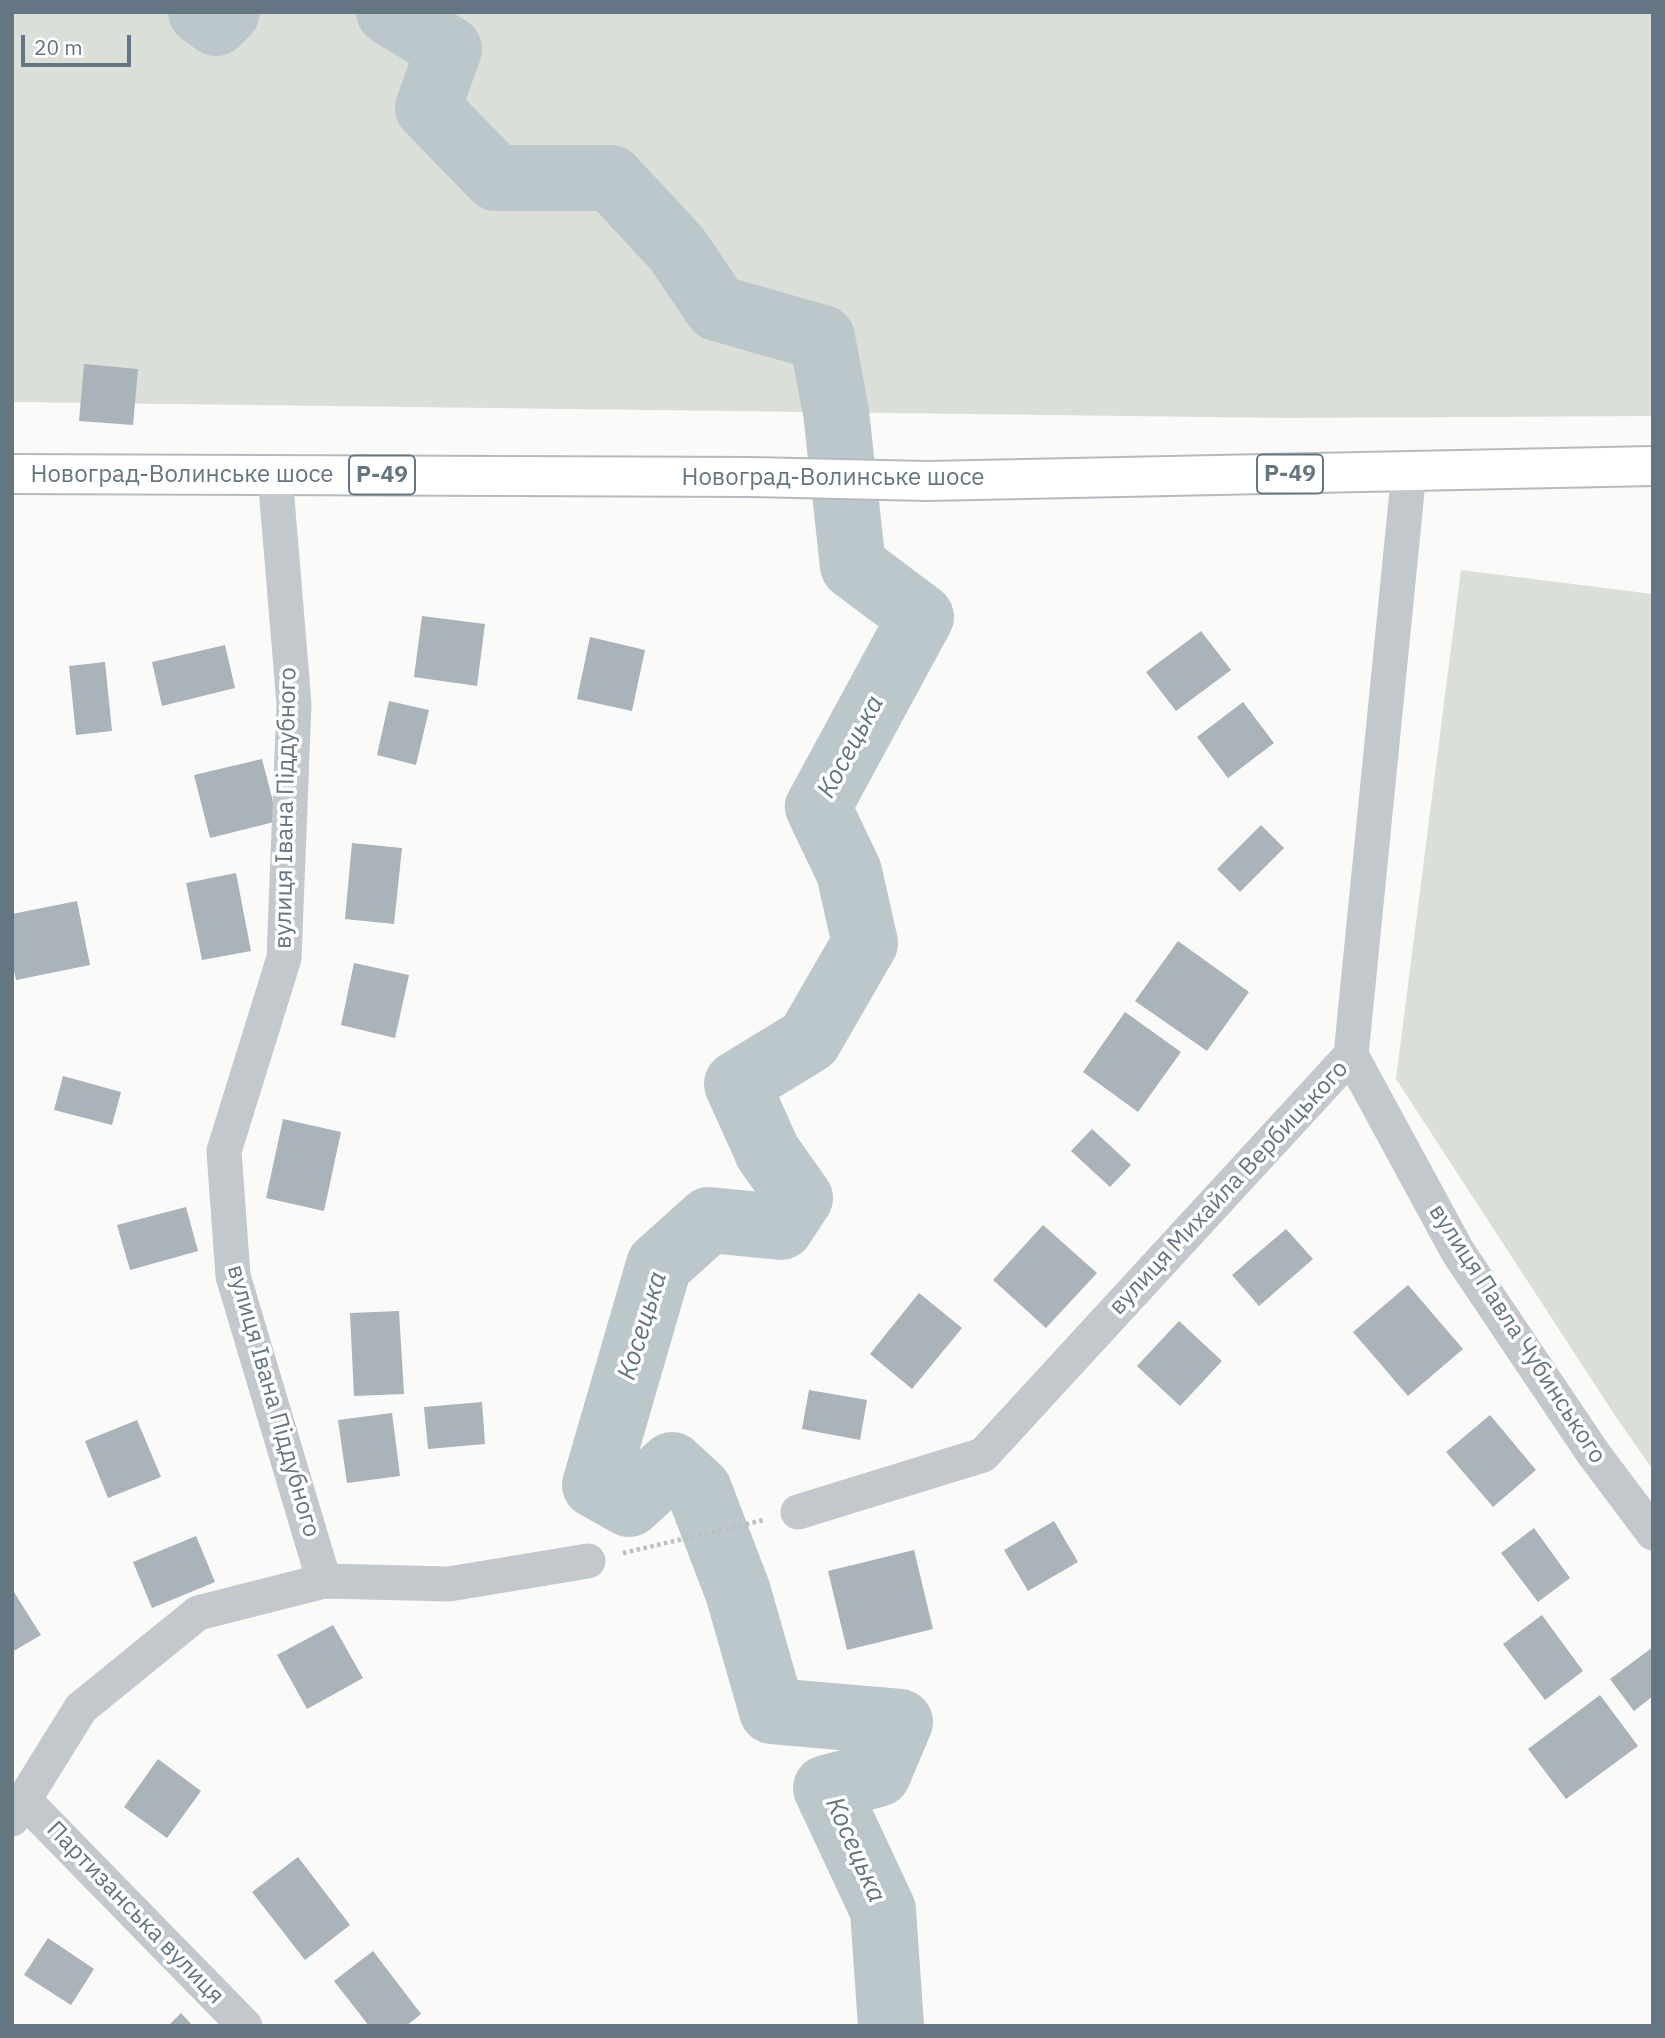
<!DOCTYPE html>
<meta charset="utf-8">
<style>
body{margin:0}
#map{position:relative;width:1665px;height:2038px;overflow:hidden;background:#fafaf8;font-family:"IBM Plex Sans",sans-serif}
canvas{display:block}
.frame{position:absolute;inset:0;border:14px solid #657683;pointer-events:none}
.scale{position:absolute;left:21px;top:35px;width:110px;height:32px;box-sizing:border-box;border:4px solid #657683;border-top:0;padding-left:9px;font-size:21px;line-height:24px;white-space:nowrap;color:#657683;-webkit-text-stroke:5px #fff;paint-order:stroke}
</style>
<div id="map">
<canvas width="1665" height="2038"></canvas>
<div class="frame"></div>
<div class="scale">20 m</div>
</div>
<script>
const ctx = document.querySelector('canvas').getContext('2d');
ctx.lineJoin = 'round';
function fill(path, color) { ctx.fillStyle = color; ctx.fill(path, 'evenodd'); }
const shape = rows => new Path2D(rows.map(r => 'M' + r).join(''));
function trace(path, color, width, dash) { ctx.strokeStyle = color; ctx.lineWidth = width; ctx.lineCap = dash ? 'butt' : 'round'; ctx.setLineDash(dash || []); ctx.stroke(path); }
function write(font, color, halo, rows, align = 'center') {
  ctx.font = font + ' "IBM Plex Sans",sans-serif'; ctx.lineWidth = 7; ctx.setLineDash([]); ctx.textBaseline = 'middle'; ctx.strokeStyle = halo; ctx.fillStyle = color; for (const [text, x, y, turn = 0] of rows) {
    ctx.save(); ctx.translate(x, y); ctx.rotate((+turn || 0) * Math.PI / 180); ctx.textAlign = isNaN(turn) ? turn : align; if (halo) ctx.strokeText(text, 0, 0); ctx.fillText(text, 0, 0); ctx.restore();
  }
}
const green = shape([
 [12,12,1653,12,1653,416,1288,418,12,402],
 [1461,570,1653,594,1653,1470,1614,1414,1396,1079]
]);
const water = shape([
 [793,300,831,328,844,396,815,394],
 [869,510,852,552,830,553,829,523]
]);
const river = shape([
 [201,12,216,23,227,12],
 [389,12,449,49,428,108,496,178,611,178,677,249,717,308,822,338,836,412,853,566,921,617,818,807,849,872,865,943,809,1040,737,1084,768,1153,800,1198,781,1227,709,1220,659,1265,595,1485,629,1504,672,1465,699,1490,738,1592,772,1711,900,1722,878,1774,826,1788,883,1910,891,2026]
]);
const building = shape([
 [84,364,138,369,133,425,79,421],
 [422,616,485,624,477,686,414,677],
 [1201,631,1231,670,1176,711,1146,672],
 [590,637,645,650,632,711,577,699],
 [225,645,235,688,162,706,152,662],
 [105,662,112,731,76,735,69,666],
 [389,701,429,710,416,765,377,755],
 [1243,702,1274,743,1228,778,1197,737],
 [262,759,278,821,210,838,194,775],
 [1261,825,1284,848,1240,892,1217,869],
 [352,843,402,848,394,924,345,919],
 [236,873,251,951,202,960,186,883],
 [77,901,90,965,16,980,12,961,12,914],
 [1178,941,1249,992,1207,1051,1135,1001],
 [354,963,409,975,395,1038,341,1025],
 [1125,1012,1181,1052,1138,1112,1083,1072],
 [63,1076,121,1092,112,1125,54,1110],
 [283,1119,341,1132,324,1211,266,1198],
 [1092,1129,1131,1165,1110,1187,1071,1151],
 [186,1207,198,1251,130,1270,117,1225],
 [1043,1225,1097,1273,1046,1328,993,1280],
 [1286,1229,1313,1259,1259,1306,1232,1275],
 [1408,1285,1463,1349,1408,1396,1353,1332],
 [919,1293,962,1328,912,1389,870,1354],
 [399,1311,404,1394,354,1396,350,1313],
 [1179,1321,1222,1361,1180,1406,1137,1366],
 [809,1390,867,1400,860,1440,802,1429],
 [482,1402,485,1444,428,1449,424,1407],
 [392,1413,400,1476,347,1483,338,1420],
 [1490,1415,1536,1470,1493,1507,1446,1452],
 [137,1420,161,1477,108,1498,85,1441],
 [1054,1521,1078,1562,1028,1591,1004,1550],
 [1534,1528,1570,1578,1538,1602,1501,1553],
 [196,1536,215,1582,152,1608,133,1562],
 [914,1550,933,1629,847,1650,828,1571],
 [12,1589,41,1635,12,1652],
 [1542,1615,1583,1671,1545,1700,1503,1644],
 [333,1625,363,1678,307,1709,277,1655],
 [1653,1647,1653,1696,1634,1711,1610,1679],
 [1600,1695,1638,1746,1566,1799,1528,1749],
 [158,1759,201,1791,167,1838,124,1807],
 [298,1857,350,1925,305,1960,252,1892],
 [48,1938,94,1969,71,2005,24,1975],
 [373,1951,421,2014,406,2026,369,2026,334,1981],
 [181,2013,193,2026,168,2026]
]);
const path = shape([
 [623,1553,764,1520]
]);
const minor = shape([
 [275,475,294,704,284,958,224,1151,233,1276,324,1581],
 [1351,1055,1458,1252,1593,1453,1653,1533],
 [798,1512,983,1455,1351,1055,1409,471],
 [24,1800,245,2026],
 [12,1819,81,1708,198,1613,324,1581,449,1584,588,1561]
]);
const primary = shape([
 [12,474,752,477,927,481,1653,466]
]);
const shields = [
 [1290,474,66],
 [382,475,66]
];
const shieldNames = [
 ["Р-49",1290,474],
 ["Р-49",382,475]
];
const streetNames = [
 ["Новоград-Волинське шосе",182,475],
 ["Новоград-Волинське шосе",833,478],
 ["вулиця Івана Піддубного",286,808,-89],
 ["вулиця Михайла Вербицького",1229,1188,-47],
 ["вулиця Павла Чубинського",1517,1334,57],
 ["вулиця Івана Піддубного",273,1401,74],
 ["Партизанська вулиця",135,1913,46]
];
const waterNames = [
 ["Косецька",851,747,-62],
 ["Косецька",643,1326,-73],
 ["Косецька",855,1850,66]
];
fill(green, '#dadfd7');
fill(water, '#bbc7cb');
trace(river, '#bbc7cb', 66);
fill(building, '#aab3b9');
trace(primary, '#b5babe', 42);
trace(path, '#bbbfc2', 4.5, [3.5, 3.5]);
trace(minor, '#c3c8cc', 35);
trace(primary, '#fff', 38);
for (const [x, y, w] of shields) { const box = new Path2D(); box.roundRect(x - w / 2, y - 19.5, w, 39, 5); ctx.fillStyle = '#fff'; ctx.fill(box); trace(box, '#657683', 2); }
write('bold 23px', '#657683', null, shieldNames);
write('24px', '#657683', '#fff', streetNames);
write('italic 26px', '#60757c', '#fff', waterNames);
</script>
